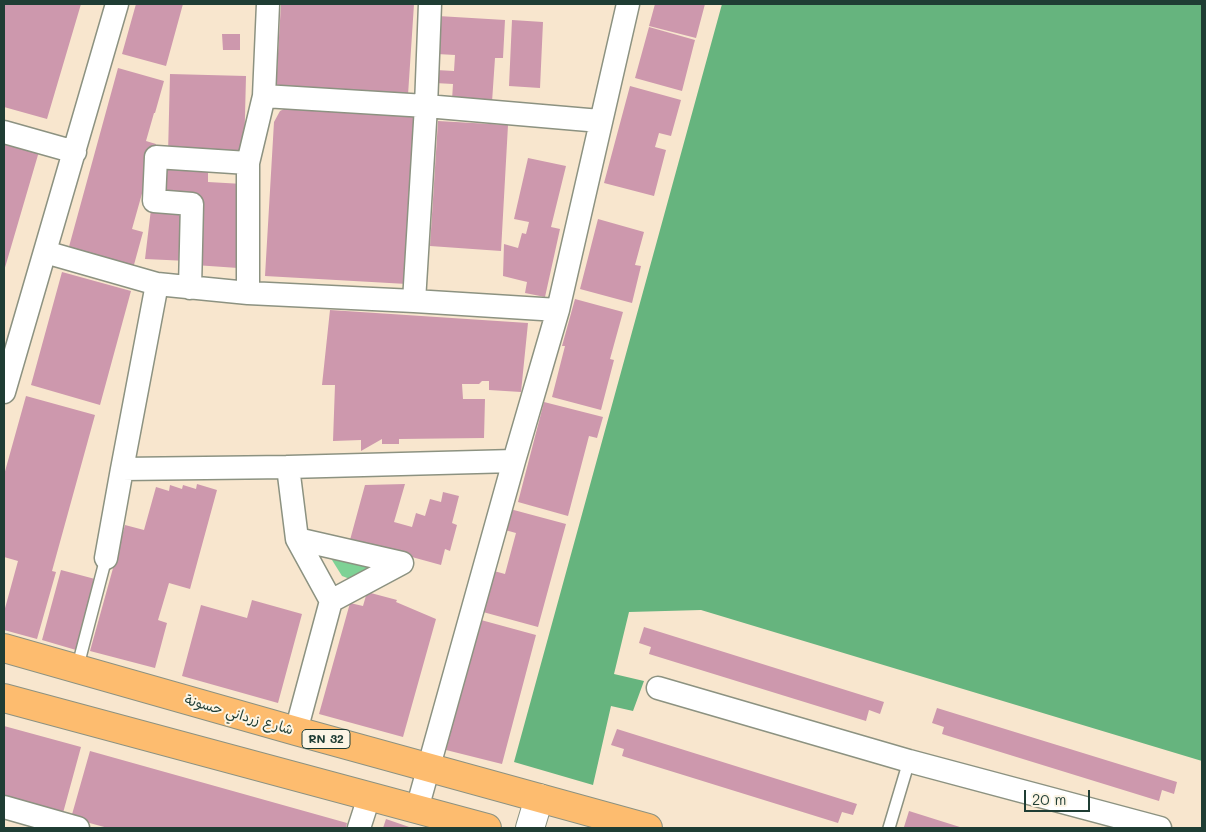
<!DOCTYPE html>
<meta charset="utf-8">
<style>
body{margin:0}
#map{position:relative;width:1206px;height:832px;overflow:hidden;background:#f8e6ce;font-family:Mali,sans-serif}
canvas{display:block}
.frame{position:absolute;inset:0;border:5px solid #1f3d34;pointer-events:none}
.scale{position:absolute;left:1024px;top:790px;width:66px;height:22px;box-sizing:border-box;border:2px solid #1f3d34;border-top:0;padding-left:6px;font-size:15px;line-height:18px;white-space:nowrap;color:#1f3d34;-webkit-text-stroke:4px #fcf5e5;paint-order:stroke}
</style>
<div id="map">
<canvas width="1206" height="832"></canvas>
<div class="frame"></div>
<div class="scale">20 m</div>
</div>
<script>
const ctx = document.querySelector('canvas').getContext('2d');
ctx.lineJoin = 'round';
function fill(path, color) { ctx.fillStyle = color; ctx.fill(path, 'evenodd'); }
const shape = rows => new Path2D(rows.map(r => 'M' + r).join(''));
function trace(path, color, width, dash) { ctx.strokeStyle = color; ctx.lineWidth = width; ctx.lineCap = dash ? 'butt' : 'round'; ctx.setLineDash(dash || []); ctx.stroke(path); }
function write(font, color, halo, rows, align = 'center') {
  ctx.font = font + ' Mali,"Playpen Sans Arabic",sans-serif'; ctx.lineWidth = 4; ctx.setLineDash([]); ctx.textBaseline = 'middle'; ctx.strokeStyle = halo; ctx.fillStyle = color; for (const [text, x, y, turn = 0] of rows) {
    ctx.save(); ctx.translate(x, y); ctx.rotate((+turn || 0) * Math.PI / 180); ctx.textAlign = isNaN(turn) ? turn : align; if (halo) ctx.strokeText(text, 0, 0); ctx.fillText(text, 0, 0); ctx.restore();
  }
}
const green = shape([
 [327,552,375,563,350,579,342,576]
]);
const forest = shape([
 [722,4,1202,4,1202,761,701,610,629,612,614,674,644,681,633,711,611,706,593,785,514,762]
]);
const building = shape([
 [4,4,81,4,47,119,4,107],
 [136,4,183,4,166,66,122,54],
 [281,4,414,4,408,95,276,87],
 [655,4,705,4,696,38,649,26],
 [438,16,505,20,503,58,495,58,492,102,452,100,453,84,435,83,436,70,454,71,455,55,437,54],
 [512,20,543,22,540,88,509,86],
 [649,27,695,40,682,91,635,78],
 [222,34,240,34,240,50,223,50],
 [118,68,164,81,155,113,154,113,146,141,156,144,132,229,143,232,132,272,67,254],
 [170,74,246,76,244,155,168,154],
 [630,86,681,100,671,136,659,133,655,147,666,150,654,196,604,183],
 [286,108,417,116,407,284,265,276,274,122,280,111],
 [438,121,508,125,501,251,430,246],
 [4,137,40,148,4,271],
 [528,158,566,166,551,227,560,229,545,297,525,293,527,282,503,276,504,244,518,248,522,233,526,234,529,222,514,219],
 [158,165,208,168,208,182,243,184,238,268,195,265,199,196,157,194],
 [151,209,190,210,188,261,145,259],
 [598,219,644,232,635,265,641,266,632,303,580,289],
 [62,272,131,291,100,405,31,385],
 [575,299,623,312,610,359,614,360,601,410,552,397,565,346,562,346],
 [330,310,528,323,521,392,489,390,489,381,482,381,479,384,462,384,463,399,485,399,484,438,399,439,399,444,382,444,382,439,361,451,361,440,333,441,335,385,322,385],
 [26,396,95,415,52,571,56,572,37,639,4,630,4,612,18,561,4,557,4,475],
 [544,402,603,417,597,438,589,436,568,516,518,502],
 [197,484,217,490,190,589,169,583,158,620,167,623,155,668,90,651,125,525,144,530,156,487,169,491,170,485,182,489,183,485,196,489],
 [405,484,394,522,412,527,416,513,425,516,430,499,441,502,443,492,459,496,452,523,457,525,450,551,445,549,441,565,350,540,365,485],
 [510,509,566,524,538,627,483,612,494,571,505,574,516,533,505,530],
 [61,570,95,579,76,650,42,640],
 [367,592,397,600,396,602,436,619,403,737,319,714,350,603,363,606],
 [252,600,302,614,278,703,182,676,201,605,247,618],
 [481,620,536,635,502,764,446,750],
 [644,627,884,702,880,714,869,710,866,721,649,654,651,647,639,643],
 [937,708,1177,782,1174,794,1162,790,1159,801,942,734,944,727,932,723],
 [4,726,81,747,63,813,4,797],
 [617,729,857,804,853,815,842,812,838,823,622,756,624,749,611,745],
 [90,751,347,823,346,828,108,828,71,818],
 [909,811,963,828,908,828,904,827],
 [386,819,412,828,383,828]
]);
const service = shape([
 [77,669,106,558],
 [889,828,909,761]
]);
const minor = shape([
 [264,96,426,106,600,121],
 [4,132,75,152],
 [45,252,157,284],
 [190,288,192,204,154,201,156,157,248,163],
 [248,293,248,163,264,96,268,4],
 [414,301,426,106,430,4],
 [4,392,117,4],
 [288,467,297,539,331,601,296,731],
 [122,469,157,284,248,293,414,301,558,310],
 [297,539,402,563,331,601],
 [106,558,122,469,288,467,514,461],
 [658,688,909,761,1160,828],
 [4,807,78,828],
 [417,809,514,461,558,310,628,4],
 [359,828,369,797]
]);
const tertiary = shape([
 [530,828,539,798]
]);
const primary = shape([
 [4,648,296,731,648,828],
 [4,698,487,828]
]);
const shields = [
 [326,739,48]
];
const shieldNames = [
 ["RN 32",326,739]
];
const streetNames = [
 ["شارع زرداني حسونة",239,715,16]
];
fill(green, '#7ed295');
fill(forest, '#66b47e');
fill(building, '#cd98ad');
trace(service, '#8c9281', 14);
trace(minor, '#8c9281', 25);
trace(tertiary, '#8c9281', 30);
trace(primary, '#8c9281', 30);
trace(service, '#fff', 11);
trace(minor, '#fff', 22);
trace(tertiary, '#fff', 28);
trace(primary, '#fdbc6f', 28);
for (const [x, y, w] of shields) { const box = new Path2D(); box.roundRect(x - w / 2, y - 9.5, w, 19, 4); ctx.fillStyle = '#fcf5e5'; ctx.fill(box); trace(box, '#1f3d34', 1); }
write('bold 12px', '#1f3d34', null, shieldNames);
write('14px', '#1f3d34', '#fcf5e5', streetNames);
</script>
